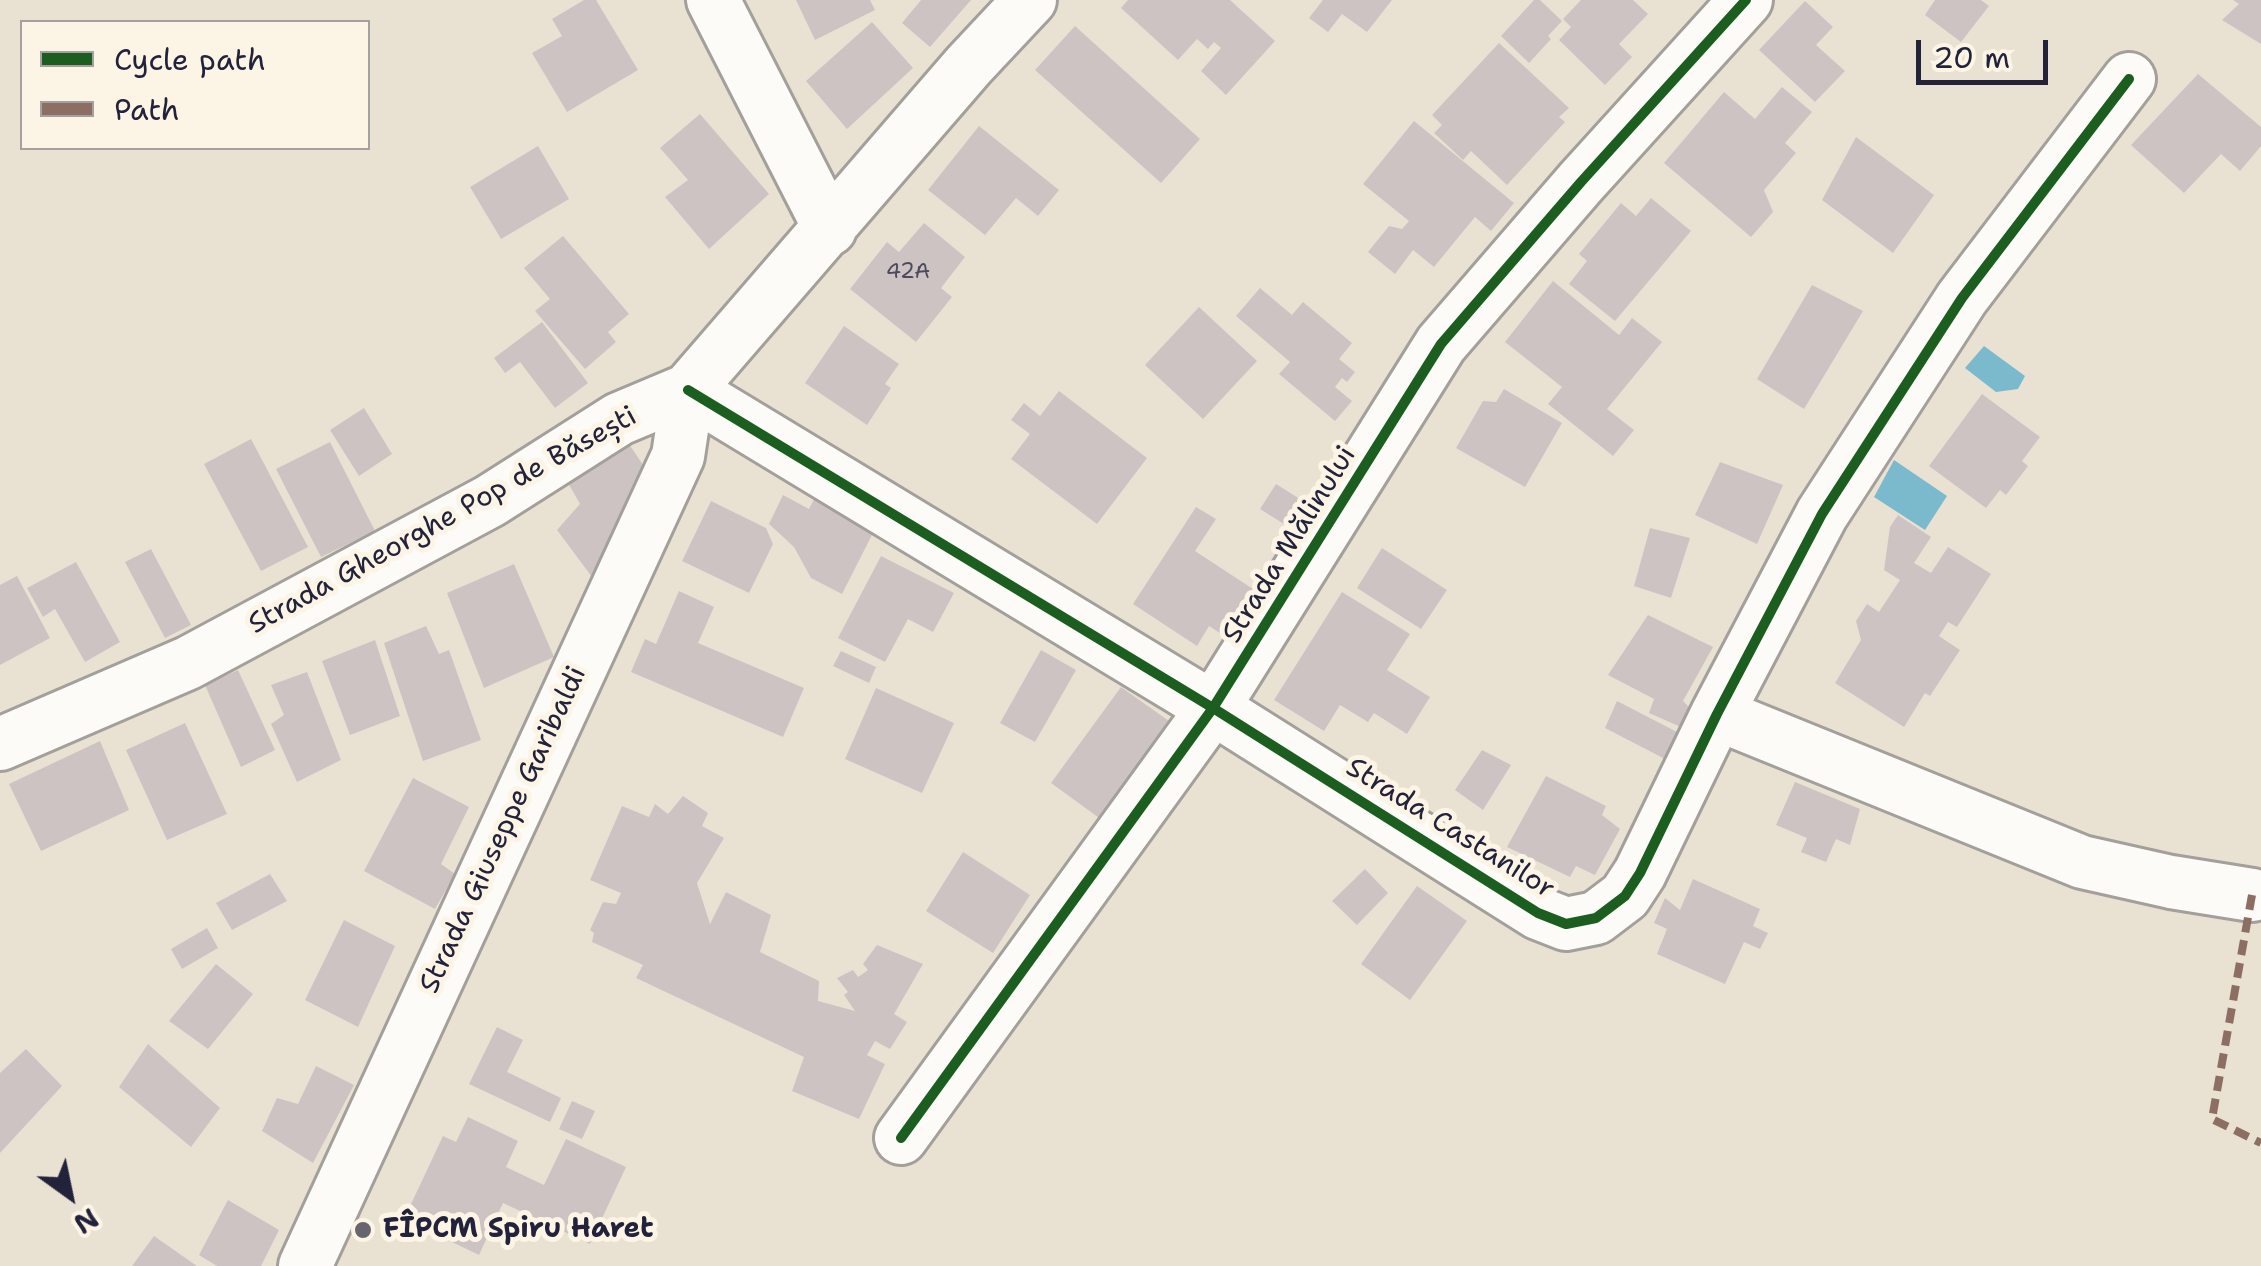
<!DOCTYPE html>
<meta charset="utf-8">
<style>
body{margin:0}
#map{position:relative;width:2261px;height:1266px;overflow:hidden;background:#e9e2d3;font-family:"Shantell Sans",sans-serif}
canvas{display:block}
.legend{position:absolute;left:20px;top:20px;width:350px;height:130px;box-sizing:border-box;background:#fcf5e5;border:2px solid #a5a1a1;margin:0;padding:12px 18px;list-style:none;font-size:30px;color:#22223b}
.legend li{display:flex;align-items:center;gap:20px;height:50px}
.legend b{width:50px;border:2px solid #a5a1a1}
.north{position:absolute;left:20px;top:1146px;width:100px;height:100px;-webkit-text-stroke:8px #fcf5e5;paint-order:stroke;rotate:147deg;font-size:28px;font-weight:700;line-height:40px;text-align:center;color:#22223b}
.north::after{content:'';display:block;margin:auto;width:35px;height:45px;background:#22223b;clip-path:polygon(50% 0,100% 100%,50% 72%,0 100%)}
.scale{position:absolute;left:1916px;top:40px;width:132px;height:45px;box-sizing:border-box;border:5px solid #22223b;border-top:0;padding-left:12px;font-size:30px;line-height:35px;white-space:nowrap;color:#22223b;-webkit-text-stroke:8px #fcf5e5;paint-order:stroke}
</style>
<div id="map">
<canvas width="2261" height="1266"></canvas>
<ul class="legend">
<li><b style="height:12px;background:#1b5e20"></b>Cycle path</li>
<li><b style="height:12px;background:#8d6e63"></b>Path</li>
</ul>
<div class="north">N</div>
<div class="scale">20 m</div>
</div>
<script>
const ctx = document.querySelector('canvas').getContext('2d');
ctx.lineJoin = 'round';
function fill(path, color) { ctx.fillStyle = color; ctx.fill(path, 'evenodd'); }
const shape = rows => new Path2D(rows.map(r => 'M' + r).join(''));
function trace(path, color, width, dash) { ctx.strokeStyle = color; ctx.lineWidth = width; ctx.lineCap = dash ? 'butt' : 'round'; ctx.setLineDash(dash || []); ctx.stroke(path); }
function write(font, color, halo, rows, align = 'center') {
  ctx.font = font + ' "Shantell Sans",sans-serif'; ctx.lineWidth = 10; ctx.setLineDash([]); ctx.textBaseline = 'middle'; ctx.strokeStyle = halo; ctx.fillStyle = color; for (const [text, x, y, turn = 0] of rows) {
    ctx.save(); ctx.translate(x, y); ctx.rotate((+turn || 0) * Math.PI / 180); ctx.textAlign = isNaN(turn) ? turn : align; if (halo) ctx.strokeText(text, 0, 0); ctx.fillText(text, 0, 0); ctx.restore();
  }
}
const water = shape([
 [1984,346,2025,376,2018,389,1996,392,1965,368],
 [1894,460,1947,496,1925,530,1874,497]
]);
const building = shape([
 [584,0,596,0,638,70,567,112,532,53,562,36,552,19],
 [796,0,870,0,875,10,815,40],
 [921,0,971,0,930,47,902,23],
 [1128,0,1230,0,1275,41,1226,95,1201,71,1221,48,1214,42,1208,49,1197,39,1178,60,1121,8],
 [1323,0,1392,0,1367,32,1342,14,1328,32,1309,18],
 [1534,0,1540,0,1562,21,1548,36,1551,39,1529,63,1501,36],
 [1581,0,1633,0,1648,14,1619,44,1632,57,1605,85,1559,40,1571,27,1563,19],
 [1935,0,1981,0,1989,6,1961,42,1925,15],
 [2233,0,2261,0,2261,44,2222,20,2239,4],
 [1805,1,1833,27,1816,45,1845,71,1815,102,1759,50],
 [872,22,913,68,847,129,806,81],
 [1075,26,1200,139,1161,183,1035,70],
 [1499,43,1569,108,1559,117,1565,122,1507,185,1471,151,1463,160,1434,133,1442,125,1432,115],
 [2198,74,2261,127,2261,146,2240,171,2221,154,2184,193,2131,145],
 [1782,87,1812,112,1785,143,1796,153,1764,190,1773,212,1751,237,1664,163,1724,92,1755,119],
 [700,114,769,194,709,249,665,197,688,180,660,148],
 [1414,121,1514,203,1491,231,1475,217,1434,267,1413,250,1395,274,1368,252,1389,226,1402,229,1409,221,1363,184],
 [979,126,1059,190,1038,216,1016,198,985,235,928,190],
 [1856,137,1934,195,1893,253,1822,200],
 [538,146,569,199,501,239,470,187],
 [1651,198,1691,231,1615,321,1569,284,1587,261,1579,254,1621,203,1636,216],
 [924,223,965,257,941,288,952,297,916,342,850,289,887,242,899,252],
 [563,236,629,314,608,332,616,342,585,369,535,311,550,299,524,268],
 [1553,281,1619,335,1632,318,1662,342,1607,409,1634,430,1613,456,1548,404,1562,387,1505,342],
 [1812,285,1863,311,1804,409,1757,379],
 [1260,288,1292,315,1303,302,1352,343,1339,359,1355,372,1347,382,1342,378,1335,387,1352,401,1335,421,1279,374,1290,362,1236,316],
 [1199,307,1257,361,1203,419,1145,365],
 [542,322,588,383,555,408,520,362,505,373,494,358],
 [844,326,899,364,885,384,891,388,867,425,805,383],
 [1504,389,1562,423,1525,487,1456,448,1483,401,1496,402],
 [1059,391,1147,458,1097,524,1011,459,1030,434,1011,420,1024,403,1040,416],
 [1982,394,2040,437,2022,461,2028,466,2006,495,2000,490,1986,508,1929,466],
 [364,408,392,454,359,476,330,430],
 [623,435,649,474,592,577,557,530,580,504,563,474],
 [251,439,308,547,261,571,204,464],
 [330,442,375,531,321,557,276,469],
 [1720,462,1783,485,1757,544,1695,515],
 [1276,484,1311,506,1295,531,1260,509],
 [783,495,809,509,814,499,875,529,842,594,811,578,794,547,769,524],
 [711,501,766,528,773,544,749,593,682,561],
 [1196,507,1216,519,1195,551,1253,589,1223,635,1209,626,1197,646,1133,604],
 [1898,515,1931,537,1914,563,1931,573,1948,547,1991,574,1957,627,1948,622,1939,636,1960,650,1930,696,1925,693,1904,727,1835,683,1861,640,1856,621,1867,604,1879,612,1900,580,1884,570,1890,527],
 [1650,528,1690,538,1671,598,1634,586],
 [1382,548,1447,590,1421,629,1357,588],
 [151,549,191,625,165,638,125,562],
 [881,556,954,593,933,632,908,619,885,662,838,638],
 [76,562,120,642,85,662,55,609,43,617,27,588],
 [514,564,554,657,484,688,447,593],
 [17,576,50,638,0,665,0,585],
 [679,591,714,607,698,643,804,688,783,737,631,672,645,639,656,644],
 [1342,592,1410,634,1387,670,1430,697,1407,734,1374,713,1368,722,1340,705,1324,731,1274,700],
 [1648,615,1713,647,1683,701,1694,712,1683,728,1649,713,1654,699,1608,675],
 [426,626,439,654,449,650,481,740,423,761,384,643],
 [375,640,400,716,350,735,322,661],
 [1041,650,1076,670,1035,742,1000,723],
 [841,651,876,667,869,683,833,666],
 [238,670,275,750,241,767,205,685],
 [307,672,341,760,297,782,271,724,284,715,271,685],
 [1121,687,1176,726,1106,823,1051,783],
 [876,688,954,723,922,793,845,759],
 [1617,701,1679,733,1665,759,1605,728],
 [185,723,227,814,167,840,126,750],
 [100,741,129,810,41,851,9,784],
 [1482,750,1511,765,1483,810,1455,790],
 [1546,776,1606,806,1602,815,1620,829,1595,875,1576,866,1570,877,1507,847],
 [413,778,469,807,441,864,455,874,435,909,364,871],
 [1795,782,1860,809,1850,845,1836,839,1826,862,1801,852,1807,838,1776,825],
 [683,796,708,813,702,826,724,838,697,883,710,924,726,892,771,915,760,952,819,981,818,1001,855,1011,844,995,848,992,837,978,853,970,858,977,868,970,863,964,877,945,923,964,894,1014,907,1022,890,1049,875,1041,867,1055,885,1064,859,1119,792,1091,804,1057,636,978,643,965,592,942,594,933,590,930,603,902,616,904,621,893,590,880,622,806,649,817,655,804,668,814],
 [963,852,1030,895,993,953,926,911],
 [1365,869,1388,893,1357,925,1332,901],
 [270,874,287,901,232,930,216,903],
 [1693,879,1760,909,1753,926,1768,933,1760,949,1744,942,1725,984,1657,954,1667,929,1654,923,1665,898,1680,910],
 [1417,886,1467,921,1410,1000,1361,964],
 [344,920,395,946,358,1027,305,1000],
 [207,928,218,948,182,969,171,949],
 [216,964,253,994,208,1049,169,1021],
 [497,1027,523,1040,507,1072,561,1098,550,1122,469,1084],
 [148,1044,220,1108,191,1147,119,1087],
 [26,1049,62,1086,0,1153,0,1073],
 [316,1066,354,1085,313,1163,262,1131,277,1098,298,1104],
 [572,1101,595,1111,582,1139,559,1129],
 [468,1117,518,1141,506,1167,544,1185,566,1139,626,1167,590,1244,503,1203,479,1255,404,1219,443,1136,456,1142],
 [228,1200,279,1230,261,1266,217,1266,199,1255],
 [154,1236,197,1266,132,1266]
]);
const minor = shape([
 [713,0,830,229],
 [688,390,1213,708,1538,913,1566,924,1596,918,1625,896,1640,873,1717,714,1822,514,1962,298,2129,79],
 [1717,714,2082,862,2171,882,2252,895],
 [0,744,188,663,490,501,619,419,688,390,969,65,1030,0],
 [901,1138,1213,708,1441,344,1581,182,1746,0],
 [305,1266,678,456,688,390]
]);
const quiet = shape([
 [2252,895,2212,1119,2261,1143]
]);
const cycleway = shape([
 [688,390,1213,708,1538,913,1566,924,1596,918,1625,896,1640,873,1717,714,1822,514,1962,298,2129,79],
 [901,1138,1213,708,1441,344,1581,182,1746,0]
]);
const markers = [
 [363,1230,10,"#686570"]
];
const numberNames = [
 ["42A",908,272]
];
const streetNames = [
 ["Strada Gheorghe Pop de Băsești",443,521,-29],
 ["Strada Mălinului",1290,545,-58],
 ["Strada Castanilor",1450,829,32],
 ["Strada Giuseppe Garibaldi",504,830,-65]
];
const poiNames = [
 ["FÎPCM Spiru Haret",383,1230]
];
fill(water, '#7bb9cd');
fill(building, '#cec3c3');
trace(minor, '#a39f9a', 58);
trace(minor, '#fcfbf8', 52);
trace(quiet, '#8d6e63', 8, [15, 8]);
trace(cycleway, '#1b5e20', 10);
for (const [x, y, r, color] of markers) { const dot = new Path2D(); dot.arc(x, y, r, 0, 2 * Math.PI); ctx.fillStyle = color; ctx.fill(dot); trace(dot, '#fcf5e5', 4); }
write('22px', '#4d4a5d', null, numberNames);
write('28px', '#22223b', '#fcf5e5', streetNames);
write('bold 28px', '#22223b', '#fcf5e5', poiNames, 'left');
</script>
